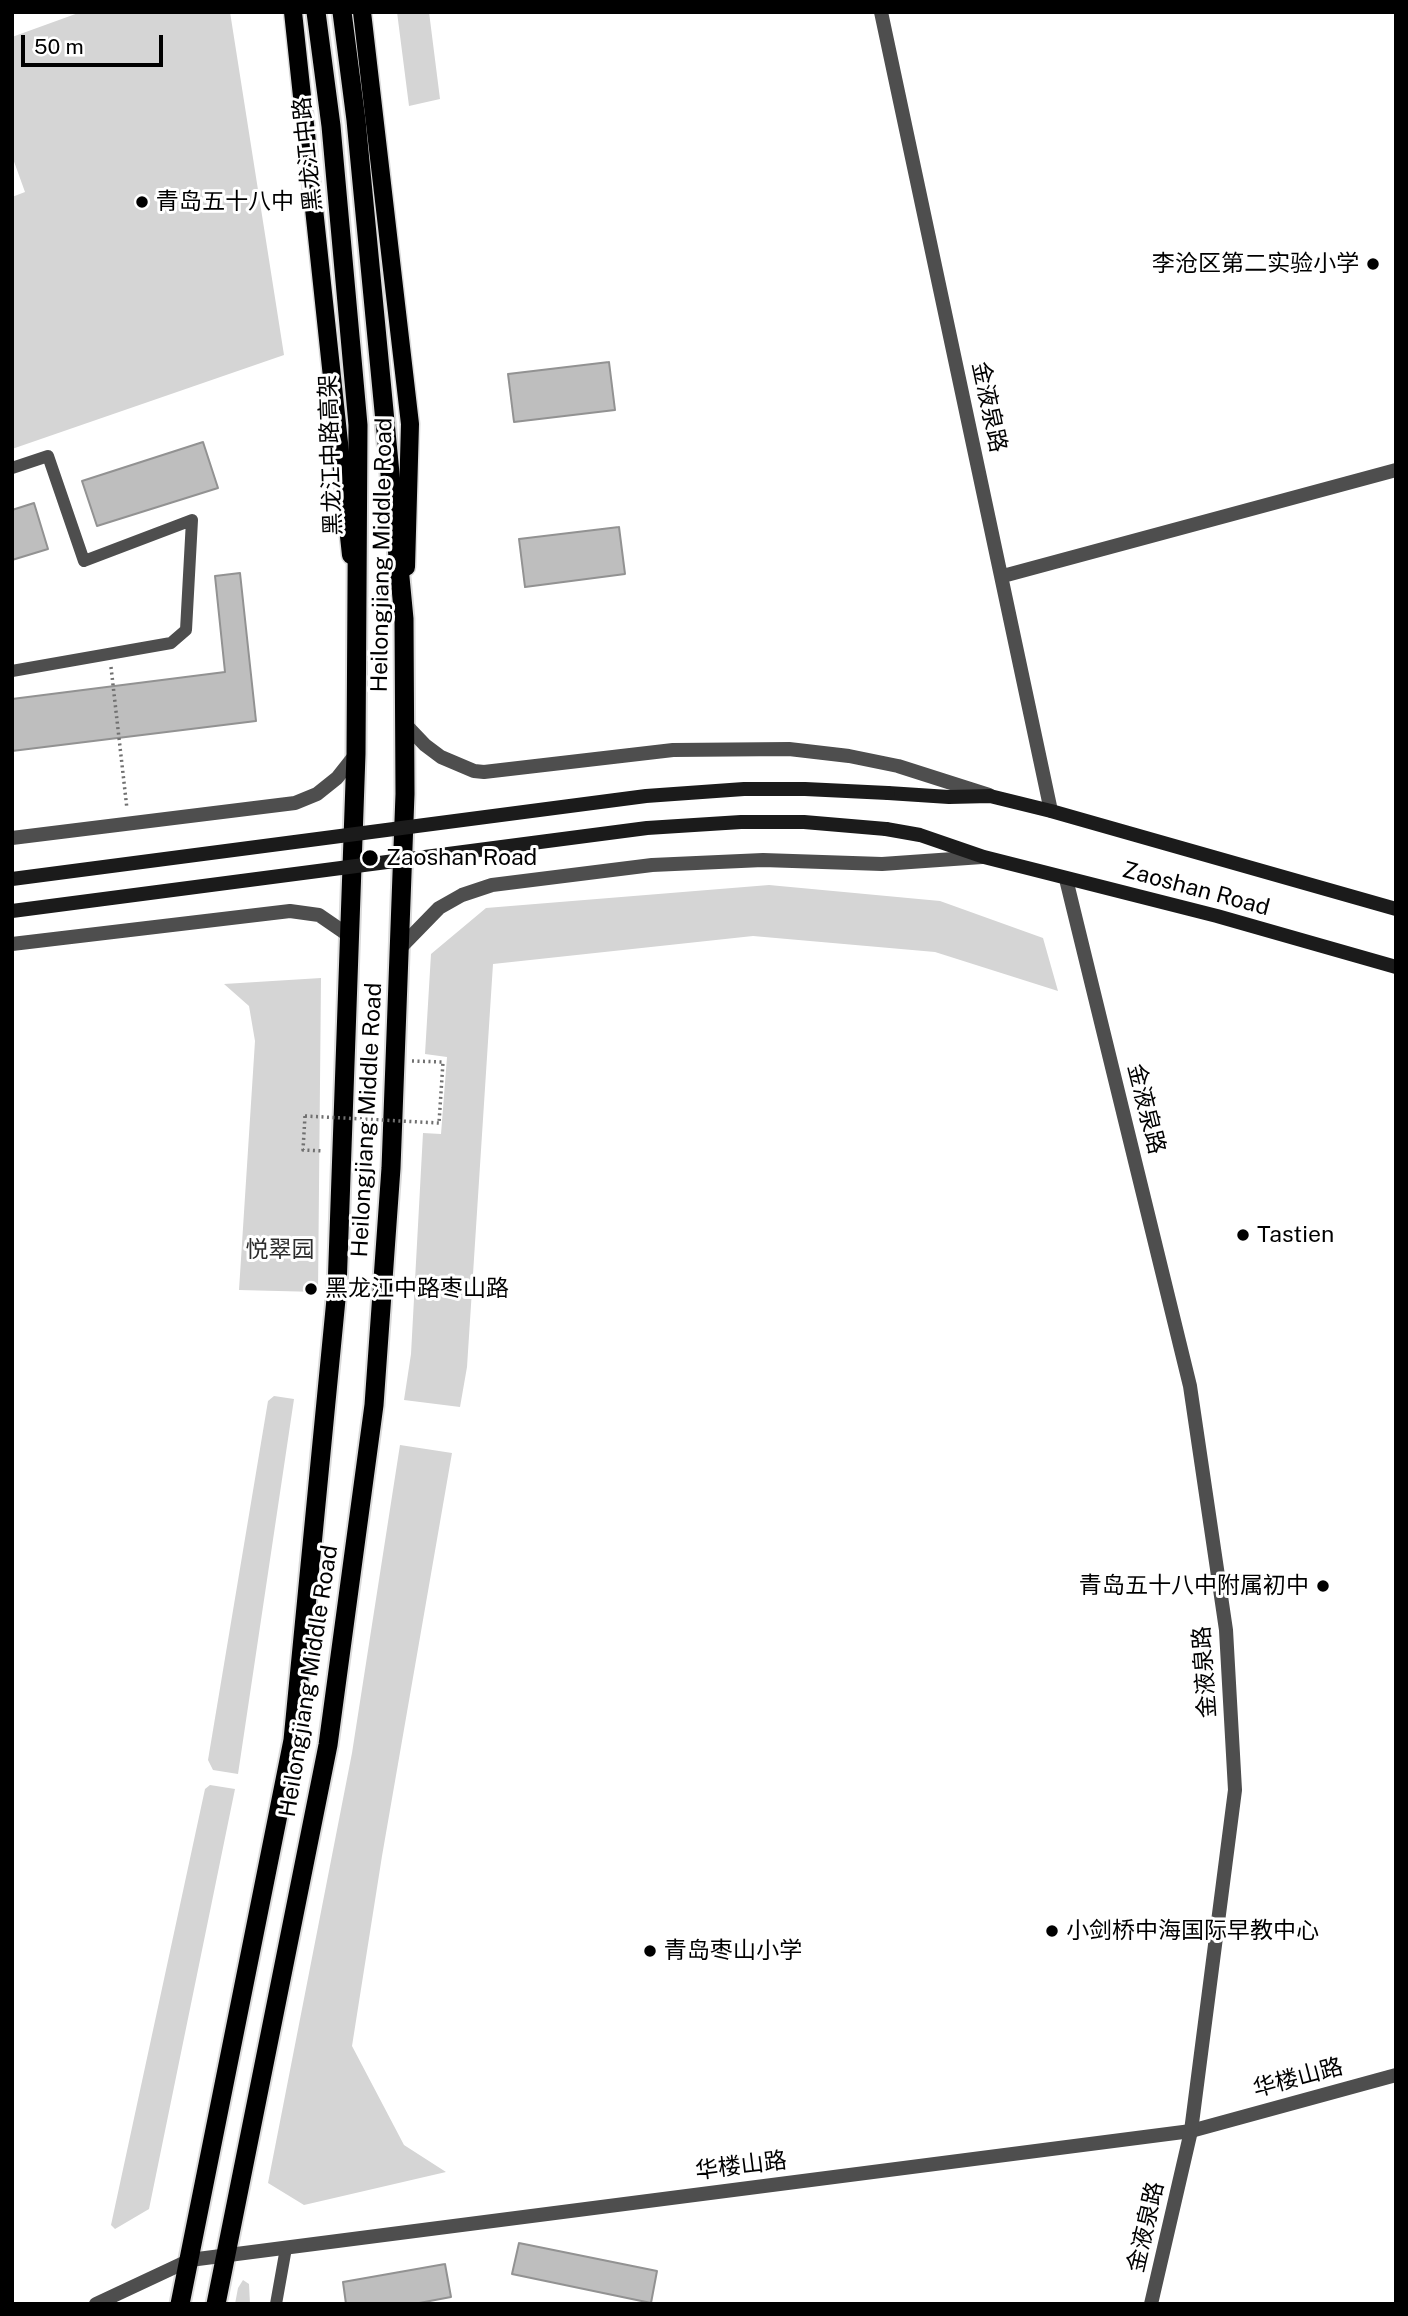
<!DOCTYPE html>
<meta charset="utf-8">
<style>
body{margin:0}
#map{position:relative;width:1408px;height:2316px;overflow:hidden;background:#fff;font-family:"Public Sans",sans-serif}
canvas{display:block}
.frame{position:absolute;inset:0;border:14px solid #000;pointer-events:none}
.scale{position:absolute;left:21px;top:35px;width:142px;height:32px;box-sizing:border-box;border:4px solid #000;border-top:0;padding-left:9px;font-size:21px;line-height:24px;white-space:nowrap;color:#000;-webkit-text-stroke:5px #fff;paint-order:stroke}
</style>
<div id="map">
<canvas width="1408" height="2316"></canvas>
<div class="frame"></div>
<div class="scale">50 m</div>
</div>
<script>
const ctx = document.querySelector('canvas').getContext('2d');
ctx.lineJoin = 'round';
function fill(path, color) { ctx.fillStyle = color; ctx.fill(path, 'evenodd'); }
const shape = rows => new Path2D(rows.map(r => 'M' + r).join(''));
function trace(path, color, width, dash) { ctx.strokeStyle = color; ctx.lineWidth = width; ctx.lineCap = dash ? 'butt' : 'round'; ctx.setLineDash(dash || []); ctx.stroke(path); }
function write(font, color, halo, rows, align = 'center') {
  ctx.font = font + ' "Public Sans","Noto Sans SC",sans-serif'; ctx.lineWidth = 6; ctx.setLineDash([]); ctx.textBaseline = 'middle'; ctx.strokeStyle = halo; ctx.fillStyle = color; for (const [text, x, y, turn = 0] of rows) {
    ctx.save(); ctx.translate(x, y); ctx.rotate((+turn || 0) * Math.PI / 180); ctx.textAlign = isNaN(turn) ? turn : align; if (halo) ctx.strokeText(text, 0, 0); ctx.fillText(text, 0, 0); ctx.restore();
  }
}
const green = shape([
 [81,12,230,12,284,355,12,449,12,197,25,192,12,156,12,37],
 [397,12,429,12,440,99,409,106],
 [769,885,940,901,1043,938,1058,991,935,952,753,936,493,964,467,1367,460,1407,404,1400,411,1354,423,1133,441,1134,447,1057,425,1054,431,954,486,908],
 [321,978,318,1292,239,1290,255,1041,249,1006,224,984],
 [274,1396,294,1399,238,1774,213,1770,208,1760,268,1401],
 [400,1445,452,1453,382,1856,352,2046,404,2145,446,2172,304,2205,268,2183,352,1753],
 [210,1785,235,1789,149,2209,115,2229,111,2225,205,1789],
 [243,2280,249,2284,250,2304,235,2304,238,2288]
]);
const building = shape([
 [609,362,615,410,514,422,508,374,609,362],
 [203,442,218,488,97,526,82,481,203,442],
 [34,503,48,549,12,560,12,510,34,503],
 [619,527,625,574,525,587,519,539,619,527],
 [240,573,256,721,12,751,12,699,225,672,215,576,240,573],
 [519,2243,657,2271,651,2303,512,2274,519,2243],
 [445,2264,451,2297,414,2304,346,2304,343,2282,445,2264]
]);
const path = shape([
 [111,667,127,809],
 [412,1061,443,1062,439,1123],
 [305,1116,303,1150,323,1151]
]);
const service = shape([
 [12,468,48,456,84,561,192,520,186,630,171,643,12,671],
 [276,2304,286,2248]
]);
const minor = shape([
 [881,12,1051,811],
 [1003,576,1396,470],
 [96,2304,190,2260,1191,2131,1396,2075]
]);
const tertiary = shape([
 [405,724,425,745,441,757,474,771,484,772,673,750,789,749,849,756,898,766,989,795],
 [12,838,295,803,317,794,337,778,356,754],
 [1066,879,1190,1386,1226,1630,1235,1790,1191,2131,1151,2304],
 [12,944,290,911,319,915,351,937],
 [401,947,439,908,462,895,492,885,652,865,763,860,882,864,982,857]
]);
const secondary = shape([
 [888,793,949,797,990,796,1051,811,1396,909],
 [886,829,920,835,984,857,1217,916,1396,967]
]);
const primary = shape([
 [293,12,351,555],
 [362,12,410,424,406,567]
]);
const trunk = shape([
 [180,2304,293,1740,337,1289,356,754,358,425,331,126,316,12],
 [216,2304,328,1745,374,1405,391,1168,405,794,404,619,356,120,342,12]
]);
const pathBridge = shape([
 [305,1116,439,1123]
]);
const secondaryBridge = shape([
 [12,879,646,796,744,789,805,789,888,793],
 [12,911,647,828,741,822,804,822,886,829]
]);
const markers = [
 [142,202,7,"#000"],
 [1373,264,7,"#000"],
 [370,858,9,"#000"],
 [1243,1235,7,"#000"],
 [311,1289,7,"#000"],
 [1323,1586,7,"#000"],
 [1052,1931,7,"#000"],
 [650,1951,7,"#000"]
];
const streetNames = [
 ["黑龙江中路",308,154,-96],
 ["金液泉路",989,407,78],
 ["黑龙江中路高架",331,455,-92],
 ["Heilongjiang Middle Road",382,555,-89],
 ["Zaoshan Road",1196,889,15],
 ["金液泉路",1146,1109,76],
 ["Heilongjiang Middle Road",367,1120,-87],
 ["金液泉路",1205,1672,-94],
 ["Heilongjiang Middle Road",309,1681,-81],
 ["华楼山路",1298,2078,-15],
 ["华楼山路",741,2166,-7],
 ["金液泉路",1146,2227,-77]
];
const poiNames = [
 ["青岛五十八中",156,202],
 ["李沧区第二实验小学",1359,264,"right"],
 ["Zaoshan Road",386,858],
 ["Tastien",1257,1235],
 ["黑龙江中路枣山路",325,1289],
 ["青岛五十八中附属初中",1309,1586,"right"],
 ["小剑桥中海国际早教中心",1066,1931],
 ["青岛枣山小学",664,1951]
];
const parkNames = [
 ["悦翠园",280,1250]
];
fill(green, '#d5d5d5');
fill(building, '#bebebe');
trace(building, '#929292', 2);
trace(primary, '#dbdbdb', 21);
trace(trunk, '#dbdbdb', 23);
trace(path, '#707070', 3.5, [2, 3.5]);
trace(service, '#4e4e4e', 12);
trace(minor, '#4e4e4e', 14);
trace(tertiary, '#4e4e4e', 14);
trace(secondary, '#1b1b1b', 14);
trace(primary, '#000', 18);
trace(trunk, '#000', 19);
trace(pathBridge, '#707070', 3.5, [2, 3.5]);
trace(secondaryBridge, '#1b1b1b', 14);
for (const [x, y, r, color] of markers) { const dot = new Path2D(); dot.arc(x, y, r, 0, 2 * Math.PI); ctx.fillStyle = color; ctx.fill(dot); trace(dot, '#fff', 2.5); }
write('23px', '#000', '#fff', streetNames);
write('23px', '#000', '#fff', poiNames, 'left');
write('23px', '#2c2c2c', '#fff', parkNames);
</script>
